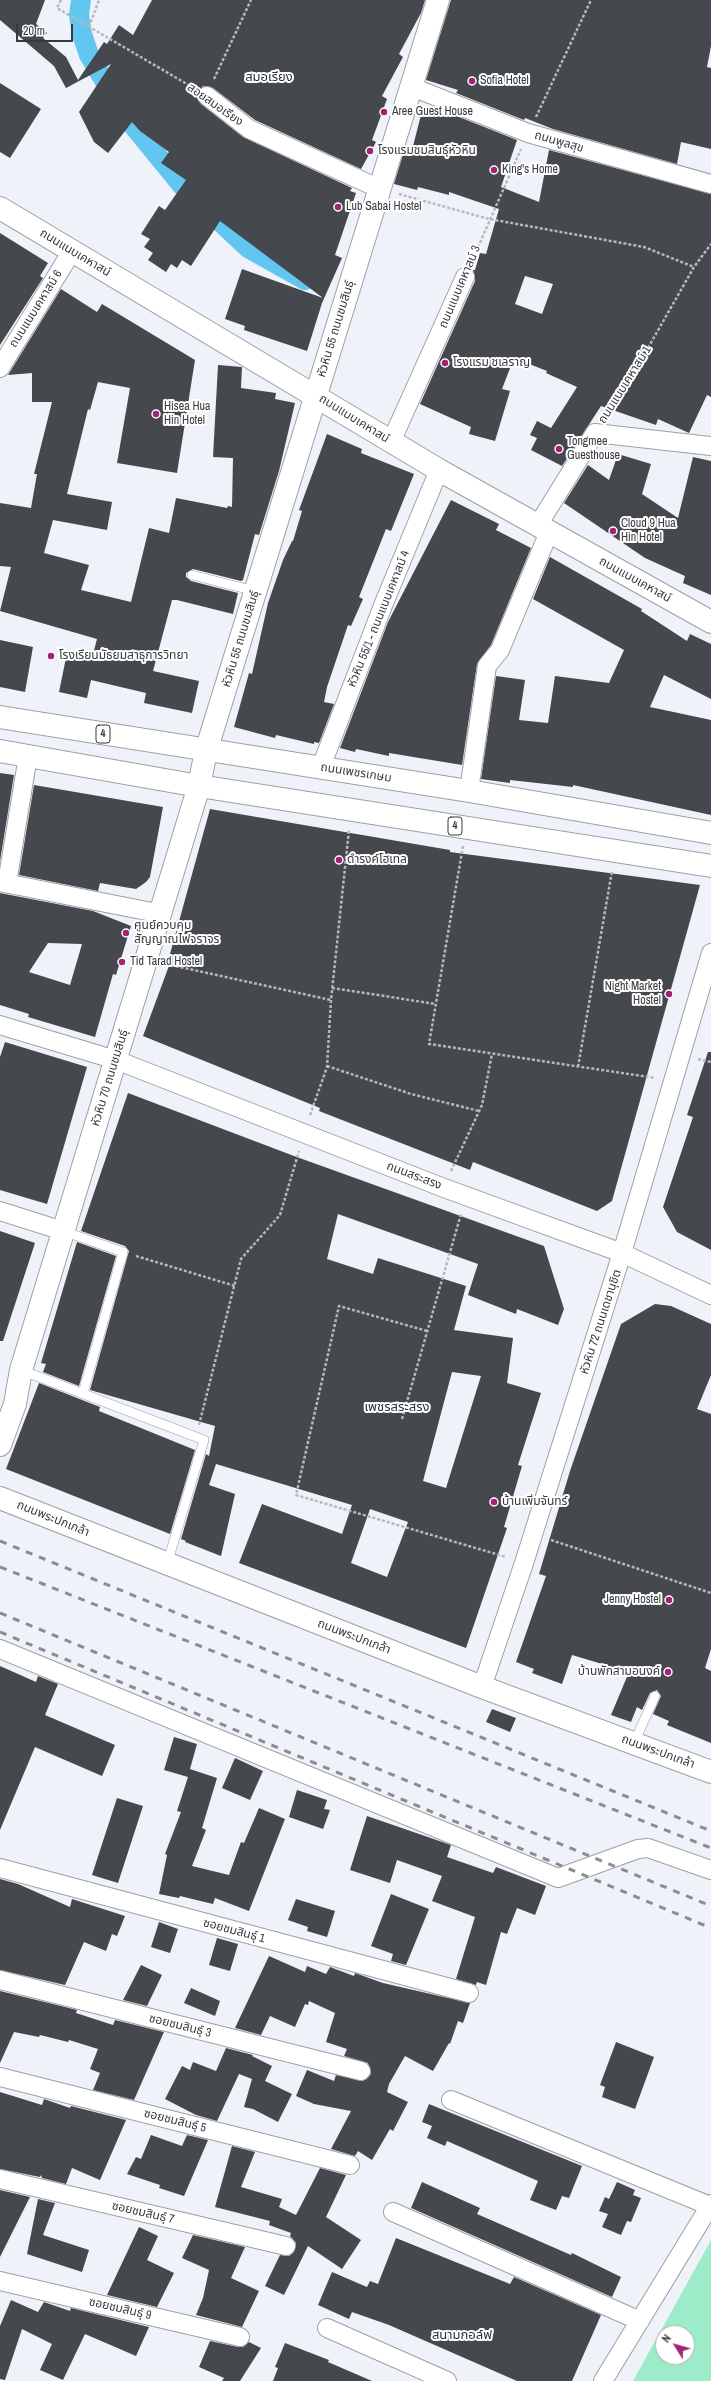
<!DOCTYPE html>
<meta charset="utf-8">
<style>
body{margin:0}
#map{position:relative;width:711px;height:2381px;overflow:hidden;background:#eff3f9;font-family:"Archivo Narrow",sans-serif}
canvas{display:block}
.north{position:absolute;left:655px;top:2325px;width:40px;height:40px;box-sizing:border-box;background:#fff;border:1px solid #afb0b1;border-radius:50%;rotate:307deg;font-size:11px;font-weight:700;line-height:16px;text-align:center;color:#38393c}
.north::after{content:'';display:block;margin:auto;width:14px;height:18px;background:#a22274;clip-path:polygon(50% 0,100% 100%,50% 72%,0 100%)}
.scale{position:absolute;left:16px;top:24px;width:57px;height:18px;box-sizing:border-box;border:2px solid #38393c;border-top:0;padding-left:5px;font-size:12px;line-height:14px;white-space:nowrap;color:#38393c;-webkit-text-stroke:3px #fff;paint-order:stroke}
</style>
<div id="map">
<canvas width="711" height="2381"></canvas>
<div class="north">N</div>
<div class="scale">20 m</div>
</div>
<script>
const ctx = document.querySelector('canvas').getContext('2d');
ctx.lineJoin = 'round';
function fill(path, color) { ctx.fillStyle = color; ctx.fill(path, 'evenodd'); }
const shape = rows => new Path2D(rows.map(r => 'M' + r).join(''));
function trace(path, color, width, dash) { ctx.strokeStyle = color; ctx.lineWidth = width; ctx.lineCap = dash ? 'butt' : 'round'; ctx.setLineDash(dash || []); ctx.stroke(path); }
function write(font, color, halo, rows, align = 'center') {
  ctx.font = font + ' "Archivo Narrow","Noto Sans Thai",sans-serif'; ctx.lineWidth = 4; ctx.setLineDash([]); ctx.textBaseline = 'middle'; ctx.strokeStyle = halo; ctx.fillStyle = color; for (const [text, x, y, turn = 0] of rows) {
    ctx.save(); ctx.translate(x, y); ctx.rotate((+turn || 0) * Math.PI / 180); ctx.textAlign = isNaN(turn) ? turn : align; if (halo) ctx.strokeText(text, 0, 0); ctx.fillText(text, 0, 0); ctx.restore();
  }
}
const green = shape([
 [711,2240,711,2381,633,2381],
 [663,2333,687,2333,687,2357,663,2357]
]);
const canal = shape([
 [81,0,79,15,82,34,89,55,126,117,184,188,248,248,305,280]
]);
const building = shape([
 [0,0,45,0,36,24,47,33,43,38,66,57,78,80,104,42,107,44,119,25,133,35,152,0,425,0,421,13,399,54,403,57,382,96,387,99,372,140,376,142,361,169,255,120,213,88,203,86,197,94,201,104,243,137,352,188,350,191,356,193,335,255,342,258,322,303,307,351,244,330,245,326,225,319,242,269,323,298,220,221,191,266,182,260,177,268,171,264,166,272,148,260,153,253,144,247,150,239,141,234,159,206,165,210,186,180,161,163,169,152,140,131,132,122,108,153,94,142,79,112,111,64,66,88,54,66,0,20],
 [451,0,711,0,711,46,707,67,711,68,711,149,681,142,677,164,553,129,525,118,524,120,456,93,458,90,426,80],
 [0,83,41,109,10,158,0,152],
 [422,111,447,117,449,113,517,140,501,187,539,202,549,150,711,194,711,397,707,395,689,433,658,419,656,425,601,406,562,466,531,450,537,438,530,435,537,421,551,428,577,387,546,373,547,371,514,358,502,389,510,391,495,441,469,434,471,427,420,404,475,281,475,276,473,270,475,270,480,253,486,254,499,209,449,192,449,195,418,187,417,190,394,184,405,148,412,150],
 [525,276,553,284,542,314,515,304],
 [0,233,48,263,40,276,43,278,0,345],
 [61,289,97,312,102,304,195,360,177,473,117,463,130,388,98,382,90,410,88,409,67,494,112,502,107,530,53,520,44,553,89,565,81,590,131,602,149,528,169,533,176,498,227,508,228,506,232,507,233,458,213,457,218,365,242,367,241,388,276,393,275,399,295,403,279,471,259,535,255,534,243,580,241,581,193,569,186,573,186,577,191,581,238,593,233,614,177,600,172,600,153,671,199,681,192,713,144,703,146,693,91,680,87,698,59,692,67,653,92,658,97,639,0,611,11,567,0,566,0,503,31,508,37,474,34,474,52,402,32,402,32,373,8,375],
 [327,434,362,449,361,453,414,474,391,531,386,529,359,597,363,599,351,626,348,625,327,687,324,702,334,704,319,743,314,742,314,744,276,735,275,738,234,727,249,673,252,674,268,603,283,560,292,541,293,541,302,511,299,510],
 [618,454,651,464,642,494,678,518,693,457,711,461,711,595,683,583,685,576,645,558,564,503,588,465,609,480],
 [451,500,499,524,496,530,531,548,491,645,477,664,462,765,389,753,389,756,356,749,355,752,340,748,388,622],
 [550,557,642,609,641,611,687,641,690,634,711,644,711,699,664,675,650,707,711,720,711,815,573,785,573,787,510,780,510,783,481,779,496,676,525,680,519,720,548,723,555,676,609,683,624,650,533,599],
 [0,640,33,647,25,692,0,687],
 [0,773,14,775,0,861],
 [34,785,163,807,150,877,146,882,136,889,100,883,98,891,19,875],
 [210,809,450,850,450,852,700,885,612,1201,597,1211,473,1162,470,1170,319,1111,320,1108,143,1036,173,955,170,954],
 [0,893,93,911,131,926,116,975,113,974,95,1037,28,1017,29,1014,0,1005],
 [48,943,82,944,70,985,29,972],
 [5,1042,87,1067,47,1204,0,1190,0,1057],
 [708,1052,711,1052,711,1250,677,1232,663,1207,693,1117,687,1115],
 [128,1093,294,1156,544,1246,564,1309,558,1325,517,1309,516,1314,468,1295,478,1264,338,1214,327,1259,373,1274,378,1258,466,1286,454,1330,513,1338,507,1383,541,1393,518,1465,522,1466,504,1527,507,1528,466,1648,239,1563,262,1504,342,1534,352,1505,216,1464,209,1485,235,1494,221,1556,185,1542,186,1541,181,1539,206,1454,209,1456,215,1426,90,1390,129,1251,125,1246,81,1231],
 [452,1372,481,1376,446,1488,423,1481],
 [370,1509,408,1522,387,1577,351,1563],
 [0,1231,35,1243,3,1341,0,1341],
 [77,1242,116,1256,79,1386,43,1372,46,1364,41,1363],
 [655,1304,671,1306,711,1324,711,1375,697,1409,711,1414,711,1649,705,1668,711,1671,711,1743,667,1725,669,1721,653,1714,661,1696,657,1690,650,1693,642,1710,637,1707,631,1722,611,1715,629,1672,572,1655,562,1684,532,1673,534,1669,516,1662,546,1576,539,1574,570,1471,621,1324],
 [39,1383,100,1407,99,1411,195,1450,170,1534,6,1469],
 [0,1666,36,1682,38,1676,58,1684,45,1715,115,1745,102,1776,35,1747,0,1830],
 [492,1709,516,1718,510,1732,486,1722],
 [174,1737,197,1744,190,1769,217,1778,202,1828,206,1830,192,1866,229,1875,241,1842,244,1843,259,1808,285,1819,249,1911,215,1898,213,1904,180,1896,179,1898,159,1894,167,1855,165,1854,181,1812,177,1811,188,1777,164,1770],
 [235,1758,263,1771,250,1800,222,1788],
 [297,1790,327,1800,324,1809,330,1810,323,1829,289,1817],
 [117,1798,143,1806,118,1883,92,1875],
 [367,1816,451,1845,447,1857,493,1873,496,1867,546,1886,535,1915,517,1908,507,1934,501,1932,486,1985,477,1982,476,1985,456,1979,475,1917,432,1901,442,1876,397,1860,390,1883,350,1870],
 [0,1879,18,1884,70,1907,72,1899,125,1916,117,1936,112,1934,106,1951,84,1942,65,1985,0,1970],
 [391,1894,429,1909,406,1965,391,1961,393,1954,371,1946],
 [296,1899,335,1911,327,1937,307,1931,308,1927,288,1920],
 [159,1922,178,1929,170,1953,151,1947],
 [217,1938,238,1944,230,1971,209,1965],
 [269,1956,305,1972,307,1966,326,1974,330,1967,354,1976,355,1973,383,1983,470,2003,463,2023,458,2021,450,2044,449,2043,433,2071,405,2056,389,2084,387,2092,408,2102,393,2131,390,2129,372,2160,358,2151,355,2156,331,2149,351,2111,314,2104,296,2096,307,2070,334,2081,336,2075,363,2081,371,2074,368,2063,344,2056,347,2049,326,2042,335,2013,309,2001,308,2005,305,2004,295,2027,270,2016,261,2035,235,2028],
 [141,1965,162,1975,147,2006,123,2000],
 [191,1988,220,2001,215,2016,184,2003],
 [0,1991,77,2010,76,2013,113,2025,115,2020,164,2032,134,2100,93,2090,100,2073,90,2069,98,2049,69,2040,68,2042,40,2035,39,2037,14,2032,0,2063],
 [616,2042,654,2057,635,2109,602,2097,605,2087,600,2085],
 [226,2048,253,2055,252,2056,272,2066,265,2081,292,2094,278,2122,253,2109,244,2107,252,2079,239,2074,217,2121,196,2115,165,2099,182,2066,190,2070,193,2062,216,2071],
 [0,2092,42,2105,44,2099,70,2108,71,2106,126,2120,100,2180,72,2168,66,2184,42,2178,41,2175,40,2177,0,2169],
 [429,2104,582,2166,569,2198,562,2196,556,2210,530,2200,538,2181,447,2141,445,2146,427,2138,432,2126,422,2122],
 [151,2135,182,2146,187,2135,208,2140,184,2196,159,2188,160,2185,127,2174,136,2157,141,2159],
 [232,2146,255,2152,241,2187,282,2199,279,2207,296,2215,320,2168,346,2175,326,2217,361,2240,342,2269,308,2246,284,2295,265,2286,280,2255,289,2256,293,2253,296,2243,290,2236,291,2233,269,2225,270,2221,215,2207],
 [422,2182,480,2208,477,2214,571,2255,572,2253,621,2277,612,2297,411,2208],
 [617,2182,635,2190,633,2195,641,2198,631,2222,627,2221,621,2235,602,2227,608,2214,599,2211,605,2197,609,2199],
 [0,2190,30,2197,0,2257],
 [38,2199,55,2203,43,2235,89,2250,82,2272,27,2254],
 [139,2227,158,2236,147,2260,174,2273,157,2307,107,2295],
 [193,2235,245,2247,231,2278,259,2291,242,2327,196,2315,203,2298,209,2270,182,2258],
 [396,2238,510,2284,514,2277,601,2315,572,2381,517,2381,389,2325,352,2312,349,2319,318,2305,332,2272,367,2287,370,2281,378,2284],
 [11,2300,38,2312,44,2302,70,2311,71,2308,149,2327,136,2356,85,2334,63,2380,40,2370,52,2344,22,2329,5,2380,0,2379,0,2326],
 [210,2341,238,2347,243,2347,249,2342,261,2348,240,2381,222,2381,224,2378,199,2367],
 [285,2343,329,2360,328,2362,372,2381,273,2381,278,2368,275,2367]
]);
const path = shape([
 [61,0,57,8,192,87],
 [89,27,99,0],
 [214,79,251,0],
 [536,117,591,0],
 [399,194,489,219,644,247,694,267],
 [472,261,521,149],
 [606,416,632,376,694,267,711,244],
 [463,846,429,1044,655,1078],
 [166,964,331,1000],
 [332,988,436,1004],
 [698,1059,711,1062],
 [327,1066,411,1094,479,1111],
 [578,1067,612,871],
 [310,1115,327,1067,331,1000,349,830],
 [451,1171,482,1105,492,1054],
 [136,1256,235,1286],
 [427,1331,339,1306,296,1495,506,1557],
 [402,1419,461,1214],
 [199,1425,241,1259,280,1215,299,1151],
 [551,1540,711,1593]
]);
const service = shape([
 [192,575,255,591],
 [63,1231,123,1252,83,1393],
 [21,1370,204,1440,167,1564],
 [634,1743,655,1696]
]);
const minor = shape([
 [412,87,528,133,711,184],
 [207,96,249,129,380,189],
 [0,368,72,251],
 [391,442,465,277],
 [538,525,595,433,711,446],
 [321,767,384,603,439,470],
 [469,791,487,666,500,650,549,532],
 [0,882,162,914],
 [7,883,28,756],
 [0,1025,116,1060,444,1188,622,1253,711,1295],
 [0,1211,63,1231],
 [0,1649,558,1878,638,1849,648,1848,711,1870],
 [482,1687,524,1563,622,1253,711,953],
 [0,1868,469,1993],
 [0,1980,361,2071],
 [0,2077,350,2165],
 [451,2100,710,2206],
 [0,2179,286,2246],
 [393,2212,640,2321],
 [0,2281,240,2337],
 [327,2328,447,2381],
 [603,2381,711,2204]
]);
const tertiary = shape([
 [0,208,439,470,711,622],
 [206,751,438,0],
 [0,1498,482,1687,711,1772]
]);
const secondary = shape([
 [0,1445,15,1404,21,1370,199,786]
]);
const primary = shape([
 [0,717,469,791,711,833],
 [0,751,199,786,711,866],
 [199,786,206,751]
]);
const rail = shape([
 [0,1541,711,1831],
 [0,1567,711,1848],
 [0,1613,711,1906],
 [0,1632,711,1928]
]);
const markers = [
 [472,81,4,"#a22274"],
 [384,112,4,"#a22274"],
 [370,151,4,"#a22274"],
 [494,170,4,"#a22274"],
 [338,207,4,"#a22274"],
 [445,363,4,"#a22274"],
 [156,414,4,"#a22274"],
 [559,449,4,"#a22274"],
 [613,531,4,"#a22274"],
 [51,656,4,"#a22274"],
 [339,860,4,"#a22274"],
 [126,933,4,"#a22274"],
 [122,962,4,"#a22274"],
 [669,994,4,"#a22274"],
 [494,1502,4,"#a22274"],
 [669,1600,4,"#a22274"],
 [668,1672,4,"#a22274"]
];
const shields = [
 [103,734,14],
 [455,826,14]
];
const shieldNames = [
 ["4",103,734],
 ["4",455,826]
];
const poiNames = [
 ["Sofia Hotel",480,81],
 ["Aree Guest House",392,112],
 ["โรงแรมชมสินธุ์หัวหิน",378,151],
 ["King's Home",502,170],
 ["Lub Sabai Hostel",346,207],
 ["โรงแรม ชเลราญ",453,363],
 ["Hisea Hua",164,407],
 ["Hin Hotel",164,421],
 ["Tongmee",567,442],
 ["Guesthouse",567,456],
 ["Cloud 9 Hua",621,524],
 ["Hin Hotel",621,538],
 ["โรงเรียนมัธยมสาธุการวิทยา",59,656],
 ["ดำรงค์โฮเทล",347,860],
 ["ศูนย์ควบคุม",134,926],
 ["สัญญาณไฟจราจร",134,940],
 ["Tid Tarad Hostel",130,962],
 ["Night Market",661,987,"right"],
 ["Hostel",661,1001,"right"],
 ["บ้านเพิ่มจันทร์",502,1502],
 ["Jenny Hostel",661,1600,"right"],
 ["บ้านพักสามอนงค์",660,1672,"right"]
];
const streetNames = [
 ["สอยสมอเรียง",215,105,35],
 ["ถนนพูลสุข",559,142,16],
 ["ถนนแนบเคหาสน์",75,253,31],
 ["ถนนแนบเคหาสน์ 3",460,287,-67],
 ["ถนนแนบเคหาสน์ 6",36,309,-58],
 ["หัวหิน 55 ถนนชมสินธุ์",336,329,-73],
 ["ถนนแนบเคหาสน์ 1",625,385,-58],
 ["ถนนแนบเคหาสน์",354,419,32],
 ["ถนนแนบเคหาสน์",635,580,29],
 ["หัวหิน 55/1 - ถนนแนบเคหาสน์ 4",379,619,-68],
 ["หัวหิน 55 ถนนชมสินธุ์",241,639,-73],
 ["ถนนเพชรเกษม",356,773,9],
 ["หัวหิน 70 ถนนชมสินธุ์",110,1078,-73],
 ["ถนนสระสรง",414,1176,21],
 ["หัวหิน 72 ถนนเดชานุชิต",601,1322,-72],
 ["ถนนพระปกเกล้า",53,1519,22],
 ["ถนนพระปกเกล้า",354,1637,21],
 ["ถนนพระปกเกล้า",658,1752,20],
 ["ซอยชมสินธุ์ 1",234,1931,15],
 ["ซอยชมสินธุ์ 3",180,2026,14],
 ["ซอยชมสินธุ์ 5",175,2121,14],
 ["ซอยชมสินธุ์ 7",143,2213,13],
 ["ซอยชมสินธุ์ 9",120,2309,13]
];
const neighbourhoodNames = [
 ["สมอเรียง",269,78],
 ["เพชรสระสรง",397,1408],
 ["สนามกอล์ฟ",462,2336]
];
fill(green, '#9cecc9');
trace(canal, '#62c6f1', 20);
fill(building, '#45484d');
trace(service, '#9ca0a6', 10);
trace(minor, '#9ca0a6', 20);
trace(tertiary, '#9ca0a6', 24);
trace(secondary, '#9ca0a6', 24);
trace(primary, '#9ca0a6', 24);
trace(path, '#b5b8bd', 2.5, [3, 2]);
trace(service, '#fff', 9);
trace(minor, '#fff', 18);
trace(tertiary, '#fff', 22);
trace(secondary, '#fff', 22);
trace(primary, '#fff', 22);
trace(rail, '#8a8c90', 3, [7, 7]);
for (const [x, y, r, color] of markers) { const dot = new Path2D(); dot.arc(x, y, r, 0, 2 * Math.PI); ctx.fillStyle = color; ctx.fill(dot); trace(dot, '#fff', 1.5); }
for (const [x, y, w] of shields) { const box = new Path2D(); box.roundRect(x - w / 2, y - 9, w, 18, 3); ctx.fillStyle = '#fff'; ctx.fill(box); trace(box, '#38393c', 1); }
write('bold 11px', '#38393c', null, shieldNames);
write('12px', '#38393c', '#fff', poiNames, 'left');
write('12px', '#38393c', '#fff', streetNames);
write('13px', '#2d3035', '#fff', neighbourhoodNames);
</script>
